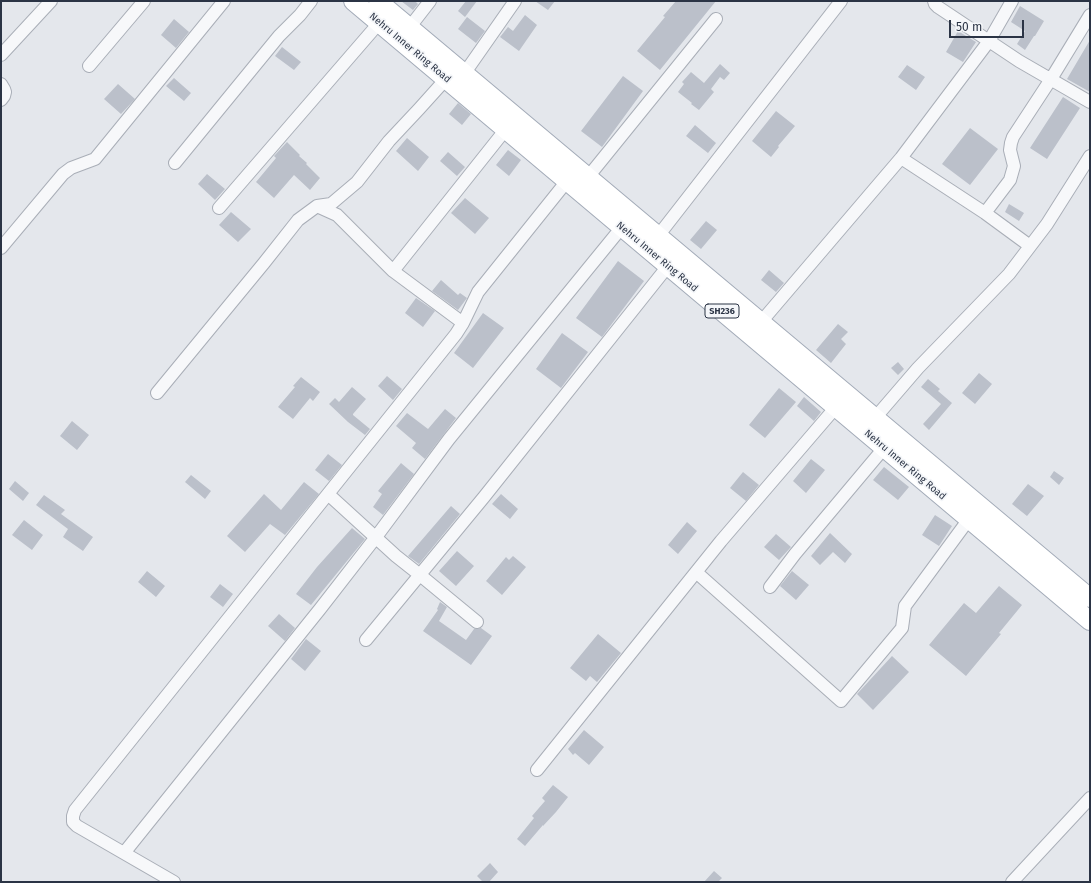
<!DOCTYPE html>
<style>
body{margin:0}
#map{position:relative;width:1091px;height:883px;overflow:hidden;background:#e4e7ec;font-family:"Fira Sans",sans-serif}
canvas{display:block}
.frame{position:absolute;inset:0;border:2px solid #2b3445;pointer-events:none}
.scale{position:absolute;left:949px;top:20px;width:75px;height:18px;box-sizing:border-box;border:2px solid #2b3445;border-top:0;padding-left:5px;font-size:12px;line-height:14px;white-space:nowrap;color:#2b3445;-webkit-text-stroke:3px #f4f6f9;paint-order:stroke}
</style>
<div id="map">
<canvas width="1091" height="883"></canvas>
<div class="frame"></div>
<div class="scale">50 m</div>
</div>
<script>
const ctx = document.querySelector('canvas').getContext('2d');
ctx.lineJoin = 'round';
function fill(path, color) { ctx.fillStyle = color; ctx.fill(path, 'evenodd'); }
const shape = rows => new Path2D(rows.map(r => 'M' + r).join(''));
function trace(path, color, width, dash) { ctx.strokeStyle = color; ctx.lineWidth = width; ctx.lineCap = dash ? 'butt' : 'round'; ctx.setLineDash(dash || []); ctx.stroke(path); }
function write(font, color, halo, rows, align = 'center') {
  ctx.font = font + ' "Fira Sans",sans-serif'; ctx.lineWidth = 3.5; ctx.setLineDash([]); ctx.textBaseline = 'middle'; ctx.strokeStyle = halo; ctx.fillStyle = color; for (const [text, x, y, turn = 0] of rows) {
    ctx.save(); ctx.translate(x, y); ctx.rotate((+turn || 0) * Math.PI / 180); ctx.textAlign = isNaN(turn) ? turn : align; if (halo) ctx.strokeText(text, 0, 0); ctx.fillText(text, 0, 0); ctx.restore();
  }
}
const building = shape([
 [401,1,415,1,418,4,413,10],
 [466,1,477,1,465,17,458,11],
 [535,1,555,1,548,10],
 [676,1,716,1,660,70,637,51,665,17,663,16],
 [1020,6,1044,21,1035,36,1034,36,1025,50,1017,44,1025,31,1011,22],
 [525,15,537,25,519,51,500,37,508,27,513,31],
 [467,17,485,31,476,43,458,29],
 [174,19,189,32,176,48,161,35],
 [958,31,976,42,963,62,946,52],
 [1090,40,1090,92,1067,79],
 [282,47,301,62,294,70,275,56],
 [720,64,730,73,724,80,720,77,711,89,714,92,699,110,691,104,692,103,678,92,684,84,682,82,691,72,704,83],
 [907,65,925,77,916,90,898,77],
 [623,76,643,91,602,147,581,131],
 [174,78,191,93,184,101,166,86],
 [118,84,135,99,121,114,104,99],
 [1063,97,1080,108,1047,159,1030,148],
 [458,103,471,114,462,125,449,114],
 [776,111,795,126,778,146,779,147,771,157,752,141],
 [695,125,716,143,708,153,686,136],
 [970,128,998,149,970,185,942,164],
 [407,138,429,157,418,171,396,151],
 [287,142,300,155,299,156,307,163,306,164,320,178,310,190,294,175,274,198,256,182,276,158,274,156],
 [508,150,521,160,509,176,496,165],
 [448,152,465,167,457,176,440,161],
 [207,174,225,189,215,200,198,184],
 [465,198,489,218,475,234,451,213],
 [1009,204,1024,213,1019,221,1005,212],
 [231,212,251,229,238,242,219,225],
 [706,221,717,230,701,249,690,240],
 [618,261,644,281,602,337,576,318],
 [769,270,784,283,776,292,761,280],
 [441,280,458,295,460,293,467,298,458,310,432,291],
 [416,298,435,311,423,327,405,313],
 [483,313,504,328,473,368,454,353],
 [838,324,848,332,841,339,846,344,831,363,816,350],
 [562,333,588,352,561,388,536,369],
 [898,362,904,369,898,375,891,368],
 [979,373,992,384,975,404,962,393],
 [387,376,402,389,393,400,378,386],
 [301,377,320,392,313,401,310,398,293,419,278,407,295,387,293,386],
 [928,379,940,389,938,391,952,403,929,430,923,424,941,404,921,387],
 [352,387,366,399,353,414,353,415,370,429,365,435,348,422,329,404,335,398,339,402],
 [779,388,796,402,765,438,749,425],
 [804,397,821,412,814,421,797,406],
 [445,409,456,418,425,459,412,448,416,443,396,426,407,413,428,429],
 [72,421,89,435,77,450,60,436],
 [328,454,342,465,329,481,315,470],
 [811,459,825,470,806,493,793,481],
 [401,463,414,474,383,515,373,507,382,494,378,491],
 [884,467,909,487,898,500,873,480],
 [1054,471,1064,478,1059,485,1050,477],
 [743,472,759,485,746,501,730,488],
 [191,475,211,491,205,499,185,482],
 [15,481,29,493,23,501,9,489],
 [304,482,319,494,285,535,270,524,245,552,227,536,264,494,281,510],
 [1028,484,1044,496,1027,516,1012,504],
 [501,494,518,509,510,519,492,504],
 [44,495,65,510,61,514,93,537,83,551,63,537,68,529,36,505],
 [451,506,460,514,419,564,408,556],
 [935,515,952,526,939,546,922,535],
 [24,520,43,535,32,550,12,535],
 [687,522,697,531,678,554,668,545],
 [352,528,365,539,311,605,296,594,317,567],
 [830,533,852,554,845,563,833,552,820,565,811,556],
 [776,534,791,547,779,560,764,547],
 [457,551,474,566,456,586,439,571],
 [513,556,526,567,502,595,486,581,506,557,509,560],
 [147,571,165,586,156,597,138,582],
 [792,571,809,585,796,600,780,586],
 [220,584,233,594,223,607,210,597],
 [999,586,1022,605,999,633,1001,634,966,676,929,645,964,603,976,613],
 [440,602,447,607,439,621,466,640,474,629,476,629,481,628,492,636,471,665,423,631,438,610,437,609],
 [279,614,295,628,285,641,268,626],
 [598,634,621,653,597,682,590,676,586,681,570,668],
 [306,639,321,651,305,671,291,659],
 [892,656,909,672,873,710,857,694],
 [584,730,604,747,589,765,575,753,573,755,568,749],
 [553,785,568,797,556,812,543,826,543,825,525,846,517,839,534,818,532,816,545,801,542,798],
 [490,863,498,872,489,882,483,882,477,876],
 [714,871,722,878,718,882,704,882]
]);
const street = shape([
 [934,1,935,4,938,7,1019,61,1090,102],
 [409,28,430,1],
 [1,55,51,1],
 [89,66,144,1],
 [464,74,515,1],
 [1,84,4,89,5,92,4,96,1,100],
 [901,158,985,213,1030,246],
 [175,163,279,36,300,15,311,1],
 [588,177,716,19],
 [317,206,331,204,357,182,389,141,419,109,446,79],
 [219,208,379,23],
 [985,213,1010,180,1014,166,1010,150,1011,143,1013,137,1051,79,1090,15],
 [658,236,841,1],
 [1,248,63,174,71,168,95,159,224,1],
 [393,271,506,129],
 [761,322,901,158,989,41,1012,1],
 [157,393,264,263,298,220,317,206,337,215,393,271,463,323],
 [875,418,918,368,1009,274,1047,224,1090,156],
 [328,494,396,556,420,575,477,622],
 [696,572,841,701,902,628,905,606,969,519],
 [770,587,795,554,884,448],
 [366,640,484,497,668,266],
 [537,770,721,541,836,407],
 [124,853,320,609,376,537,449,439,622,227],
 [174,882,77,826,73,822,73,816,75,810,456,334,463,323,478,292,567,181],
 [1012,882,1090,798]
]);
const primary = shape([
 [353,1,1090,621],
 [378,1,1090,598]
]);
const shields = [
 [722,311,34]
];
const shieldNames = [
 ["SH236",722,311]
];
const streetNames = [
 ["Nehru Inner Ring Road",410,48,40],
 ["Nehru Inner Ring Road",657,257,40],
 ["Nehru Inner Ring Road",905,465,40]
];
fill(building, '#bbc0ca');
trace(street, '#a9aeb7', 14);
trace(primary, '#a3abb8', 20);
trace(street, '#f7f8fa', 12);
trace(primary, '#fff', 18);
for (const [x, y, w] of shields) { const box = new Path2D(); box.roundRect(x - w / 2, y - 7, w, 14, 3); ctx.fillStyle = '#f4f6f9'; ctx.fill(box); trace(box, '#2b3445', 1); }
write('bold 9px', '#2b3445', null, shieldNames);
write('10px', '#2b3445', '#f4f6f9', streetNames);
</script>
